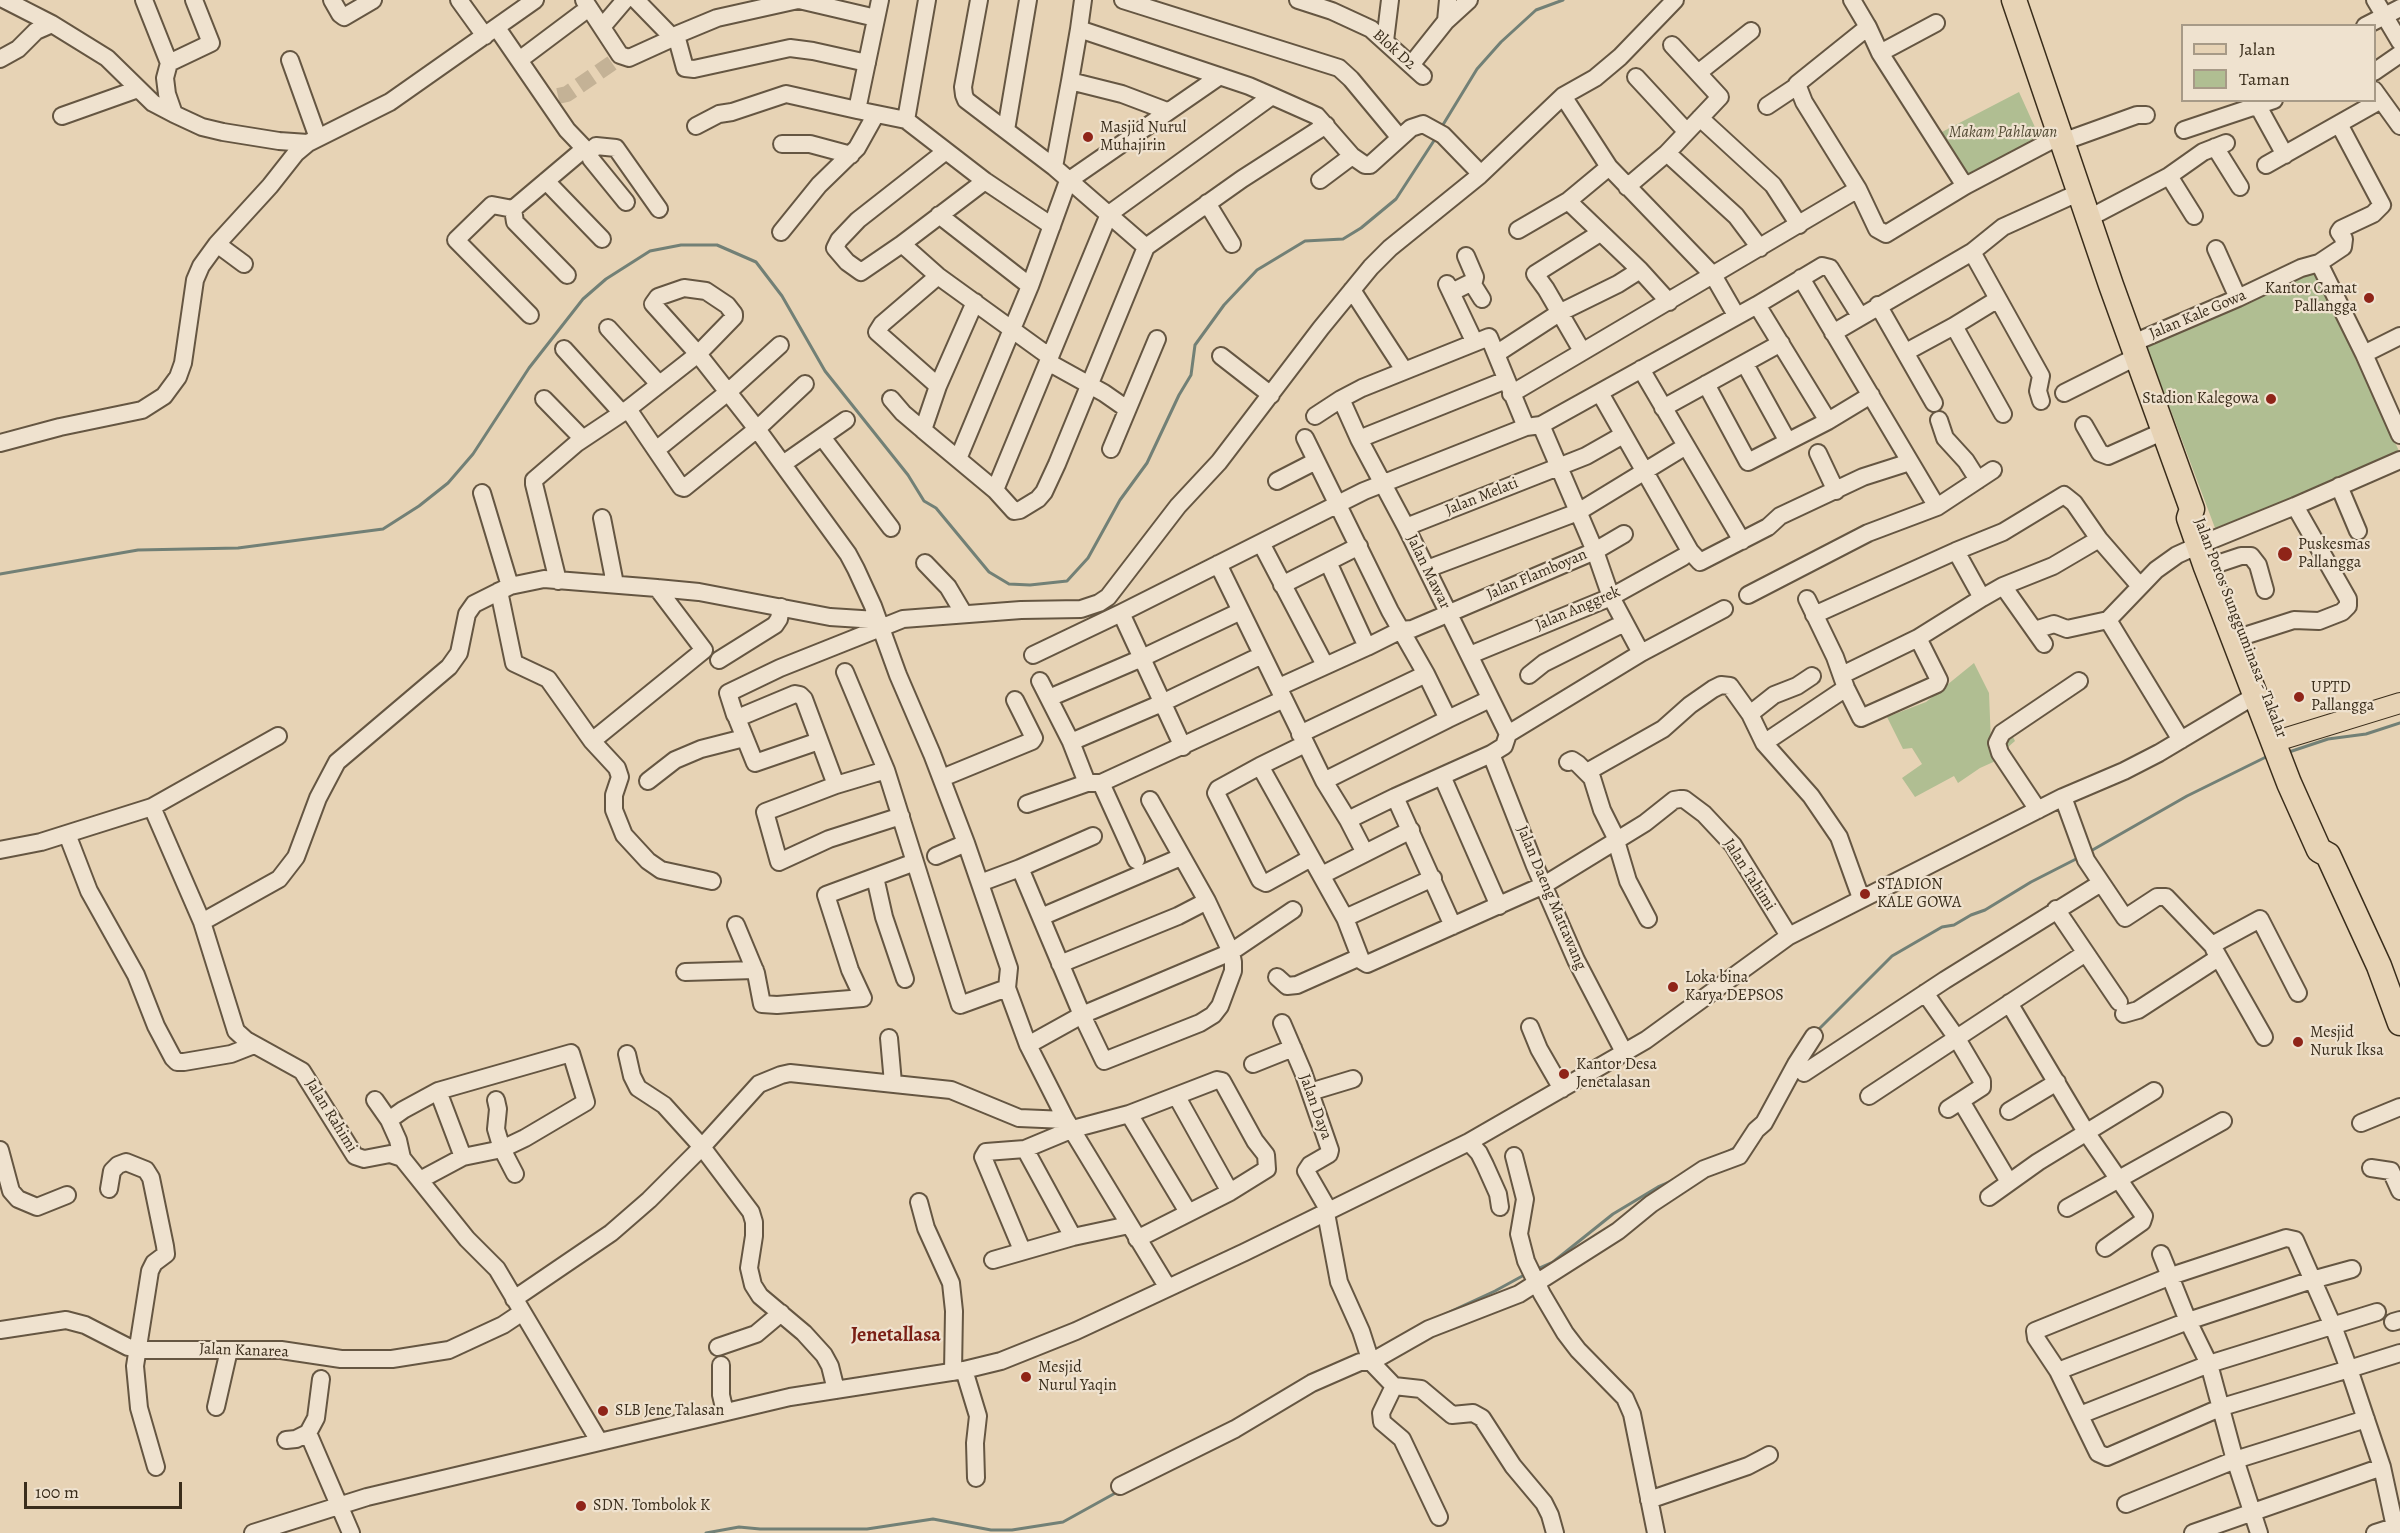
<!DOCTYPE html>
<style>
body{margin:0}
#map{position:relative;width:2400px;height:1533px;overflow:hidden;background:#e7d3b5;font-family:Alegreya,serif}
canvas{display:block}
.legend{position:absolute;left:2181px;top:24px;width:195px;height:78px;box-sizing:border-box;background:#efe2cf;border:2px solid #a79a87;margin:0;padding:8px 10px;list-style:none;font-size:18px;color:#3a2d1b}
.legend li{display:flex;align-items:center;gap:12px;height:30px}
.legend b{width:30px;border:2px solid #a79a87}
.scale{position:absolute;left:24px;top:1482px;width:158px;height:27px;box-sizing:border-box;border:3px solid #3a2d1b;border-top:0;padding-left:8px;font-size:18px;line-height:21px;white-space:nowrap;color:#3a2d1b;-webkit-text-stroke:4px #efe2cf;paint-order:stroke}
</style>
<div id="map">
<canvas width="2400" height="1533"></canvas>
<ul class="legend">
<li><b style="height:8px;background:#e7d3b5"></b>Jalan</li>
<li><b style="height:16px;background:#b0be92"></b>Taman</li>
</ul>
<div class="scale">100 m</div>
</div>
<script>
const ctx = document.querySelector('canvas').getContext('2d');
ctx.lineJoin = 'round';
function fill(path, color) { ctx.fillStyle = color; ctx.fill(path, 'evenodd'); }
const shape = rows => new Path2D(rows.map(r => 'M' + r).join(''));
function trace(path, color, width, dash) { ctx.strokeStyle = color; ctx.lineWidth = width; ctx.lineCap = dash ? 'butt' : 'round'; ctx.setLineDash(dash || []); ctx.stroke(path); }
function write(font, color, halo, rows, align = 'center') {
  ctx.font = font + ' Alegreya,serif'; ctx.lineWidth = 4.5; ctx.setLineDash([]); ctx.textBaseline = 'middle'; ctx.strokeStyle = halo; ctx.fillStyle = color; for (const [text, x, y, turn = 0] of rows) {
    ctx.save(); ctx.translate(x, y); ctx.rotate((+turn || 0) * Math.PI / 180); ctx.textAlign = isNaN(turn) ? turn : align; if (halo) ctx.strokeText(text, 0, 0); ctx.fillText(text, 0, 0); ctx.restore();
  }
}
const green = shape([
 [2019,92,2043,145,1965,184,1940,133],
 [2314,271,2399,451,2309,492,2215,528,2147,347],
 [1974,663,1989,693,1991,743,2010,731,2015,741,2001,753,2000,759,1980,768,1958,783,1954,776,1915,797,1902,778,1922,764,1912,748,1903,749,1887,717,1926,702]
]);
const stream = shape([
 [1441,128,1477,69,1501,42,1536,10,1563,0],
 [0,574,138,550,238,548,383,529,419,506,448,483,473,454,529,368,583,299,606,279,650,251,681,245,717,245,756,262,782,296,825,371,908,475,924,501,936,508,989,572,1009,584,1030,585,1067,581,1088,558,1120,500,1147,463,1179,395,1191,375,1195,345,1224,305,1257,270,1305,241,1343,239,1361,228,1396,199,1437,136],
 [2286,753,2328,739,2366,734,2400,723],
 [2089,852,2187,796,2268,756],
 [1817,1031,1892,956,1942,927,1954,925,1971,915,1985,910,2031,882,2078,858],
 [1725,1153,1738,1146],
 [1537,1269,1553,1262,1613,1214,1658,1187,1672,1181],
 [1443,1315,1495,1291,1526,1274],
 [706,1533,739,1527,760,1529,867,1529,933,1519,991,1530,1012,1530,1063,1522,1119,1491]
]);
const minorTunnel = shape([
 [558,96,567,94,612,63]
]);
const minor = shape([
 [5,0,52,24,107,58,153,103,174,114,202,127,223,132,279,141,308,143,390,102,535,0],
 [144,0,169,63,165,78,167,94,174,114],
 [332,0,340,14,344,17,373,0],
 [459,0,485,36],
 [584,0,620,55,629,58,673,38,636,0],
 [798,0,717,18,676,35,685,68,694,69,790,48,813,51,867,63],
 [799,0,876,18],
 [880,0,857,110,906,120],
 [927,0,906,120,985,181],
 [979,0,963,87,964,95,966,100,1054,167],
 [1083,0,1079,29,1249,86,1272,96],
 [1123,0,1339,68,1351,79,1400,138],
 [1298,0,1332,11,1371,29,1423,76],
 [2375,0,2400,42],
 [1446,21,1448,0],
 [2365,26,2400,8],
 [602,27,625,0],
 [1868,27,1880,53,1965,186],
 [497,28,567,130,589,153,596,146,616,148,659,209],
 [1079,29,1070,81,1122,94,1167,111],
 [1385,41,1390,0],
 [1880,53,1936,23],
 [526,55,582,13],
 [0,59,18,49,36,31,52,24],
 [290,60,318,138],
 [169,63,211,43,194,0],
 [1411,65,1446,21,1469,0],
 [2374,72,2400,54],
 [1698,73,1751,31],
 [1636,77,1686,131],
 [1070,81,1054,167,1146,247],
 [2374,90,2400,126],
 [1563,96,1609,167,1713,275,1736,315],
 [1767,106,1797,86],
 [2258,106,2285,155],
 [62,116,138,89],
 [1700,118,1773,185,1799,225],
 [696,126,719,114,732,112,786,94,857,110],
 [1006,130,1028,0],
 [2184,130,2274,100],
 [2062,142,2137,115,2146,115],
 [782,144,810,144,851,155],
 [2215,147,2240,187],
 [589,153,591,159,626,202],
 [1667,153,1736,216,1760,248],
 [2266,165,2381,100],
 [2169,176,2194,216],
 [1320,180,1352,156],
 [546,181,602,239],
 [1627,187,1667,153,1720,97,1672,45],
 [1858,189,1877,229,1886,234,1965,186,2060,136],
 [1568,201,1640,270,1669,302],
 [1207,203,1232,244],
 [513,209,515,222,567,275],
 [939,215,1030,286],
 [2089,218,2169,176,2203,152,2226,143],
 [1518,230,1568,201,1609,167],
 [781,232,819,185,857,148,876,114],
 [217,244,244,264],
 [902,244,861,272,847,262,835,248,839,240,858,220,946,151],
 [2216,249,2238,298],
 [1972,252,2041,376,2038,391,2041,401],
 [2319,263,2343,247,2344,239,2339,232,2341,229,2373,214,2382,205,2339,124],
 [938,276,882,324,877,332,938,386,975,302],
 [1801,278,1937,507],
 [1472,283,1482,299],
 [1447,284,1474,341],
 [1352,290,1404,370],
 [1452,292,1474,281,1475,277,1466,256],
 [1998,299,1954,326,2003,414],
 [1757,305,1828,421],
 [1878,305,1934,403],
 [530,315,456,240,492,205,513,209,584,149],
 [608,328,659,384],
 [1833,333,1972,252,2003,227,2080,192],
 [2133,343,2238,298,2301,268,2319,263,2364,354,2400,435],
 [564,349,621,412],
 [1582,351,1546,289,1535,274,1600,233],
 [1906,352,1954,326],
 [1496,354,1559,313,1618,284,1640,270],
 [2364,354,2400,336],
 [1221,356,1271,395],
 [1050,357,938,276,902,244,985,181,1052,226],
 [1048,362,1104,393,1127,409],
 [1745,364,1787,440],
 [1641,369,1742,541],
 [1706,384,1748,462,1828,421,1871,395],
 [938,386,923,430,995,490,1014,511,1020,510,1038,499,1044,492,1057,464,1146,247,1242,179,1326,125],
 [1600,393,1690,551,1700,562,1768,527,1780,516,1863,477,1910,462],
 [2064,393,2138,356],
 [1511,394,1858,189,1804,102,1797,84,1868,27,1852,0],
 [544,399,583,439],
 [891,399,903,413,923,430],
 [1341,399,1359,439,1406,527,1508,734,1504,746,1491,754,1535,866,1576,960,1624,1052],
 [1663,408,1781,343],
 [628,409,681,487,684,488,757,429,805,384],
 [1315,416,1341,399,1362,388,1489,337,1526,427,1541,425,1595,551,1611,597,1641,653,1508,734],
 [1939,420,1945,438,1966,461,1978,480],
 [1541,425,1757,305,1822,266,1830,268,1860,316],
 [2084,425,2100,453,2108,456,2164,431],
 [822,437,891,528],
 [1305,438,1390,611,1426,674,1448,719,1324,781],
 [1359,439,1506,380],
 [0,443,60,427,142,410,164,396,178,377,183,363,195,280,201,266,217,244,270,186,296,153,308,143],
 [1111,449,1157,339],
 [656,450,728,392,780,345],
 [1818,453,1836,491],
 [958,459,1030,286,1068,181,1220,76],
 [783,464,846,420],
 [1277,481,1316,461],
 [2339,486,2358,531],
 [995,490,1109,214,1272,96,1317,116,1352,156,1365,165,1370,165,1411,128,1423,124,1443,135,1476,169,1479,176],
 [482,493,510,586],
 [602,518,615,584],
 [1406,527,1586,456,1623,435],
 [2209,541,2295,506,2400,460],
 [1261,543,1325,665],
 [1328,562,1367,647],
 [925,563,948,587,964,614],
 [1218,564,1324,781,1348,820,1365,853],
 [2217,564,2241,556,2251,556,2258,565,2265,590],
 [1427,569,1578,512,1686,446],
 [558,581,534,484,534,480,577,443,628,409,698,354,734,317,734,314,727,305,706,291,684,288,658,297,653,304,698,354,757,429,848,554,856,569,873,606,898,675,932,754,966,843,1009,968,1007,988,1028,1045,1066,1120,1168,1288],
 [1282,585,1359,546],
 [2003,586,2044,644],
 [499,591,514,663,548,679,592,741,617,768,620,777,614,795,614,810,624,835,648,861,661,870,712,881],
 [1748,595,1868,533,1937,507,1993,470],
 [1982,598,1956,551,2003,532,2064,495,2074,503,2099,539,2139,585],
 [1807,599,1835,657,1846,688,1861,718,1937,684,1939,680,1918,638],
 [1121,613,1183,747],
 [1814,615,1956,551],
 [2108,620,2181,740],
 [2035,630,2054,624,2067,629,2108,620,2156,570,2177,555,2199,545],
 [2244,636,2294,620,2319,621,2342,612,2348,606,2348,599,2295,506],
 [1641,653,1724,609],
 [1033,655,1121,613,1364,491,1526,427],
 [1470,655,1611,597,1683,557],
 [719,660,775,625,779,619,781,607],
 [845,672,886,770,960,1005,1007,988],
 [1529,675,1544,663,1624,623],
 [1842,675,1918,638,1982,598,2003,586,2053,566,2099,539],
 [1040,681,1071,742,1087,783],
 [1279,687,1367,647,1401,630,1412,629,1595,551,1624,534],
 [1049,698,1142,658,1241,611],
 [1750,714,1774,695,1797,686,1812,676],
 [736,716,755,763,819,741],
 [1448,719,1490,699],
 [1300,734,1426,674],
 [592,741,704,650,657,588],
 [1071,742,1162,703,1262,655],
 [1764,743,1846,688],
 [1305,744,1260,766,1345,918,1360,957,1362,961,1367,964,1544,885,1645,823,1674,800,1680,799,1684,799,1704,814,1733,845,1789,936],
 [1568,762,1572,760,1578,764,1592,778,1602,810,1614,834,1628,881,1648,919],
 [1260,766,1218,789,1216,793,1260,880,1266,883,1311,858],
 [886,770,836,785,765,812,779,862,829,839,901,816],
 [1587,772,1663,729,1690,705,1713,689,1721,685,1730,686,1750,714,1764,743,1811,796,1839,837,1861,898],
 [1442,776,1499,906],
 [942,778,1032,741,1034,738,1015,700],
 [648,781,675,760,701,749,744,738],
 [1101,783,1136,860],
 [836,785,804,699,800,695,795,694,740,717,735,715,728,693,780,668,903,619,1021,610,1081,609,1099,603,1108,597,1178,506,1219,462,1321,328,1371,267,1390,248,1479,176,1563,96,1595,78,1620,57,1675,0],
 [2063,797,2086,860,2125,918,2157,897,2166,897,2212,945,2260,919,2298,993],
 [1027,804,1087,783,1101,783,1284,699],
 [152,807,202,922,236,1031,246,1040,302,1071,355,1156,364,1159,390,1154,402,1158,467,1239,497,1269,599,1441],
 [2038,810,2000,753,1997,743,2002,733,2079,681],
 [1348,820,1395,797],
 [67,834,89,891,136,975,156,1026,173,1058,177,1062,184,1062,231,1054,254,1045],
 [0,850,41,842,152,807,278,736],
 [936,856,966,843],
 [1020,868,1093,836],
 [1322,875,1411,830],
 [875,877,884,917,905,979],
 [980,883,1020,868,1082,1015,1104,1061,1200,1023,1213,1015,1220,1006,1233,971,1233,962,1231,952,1207,901,1150,800],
 [2056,909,2119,1002],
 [1041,917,1181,857],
 [1345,918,1433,878],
 [202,922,279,879,296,857,318,798,337,762,449,667,459,653,467,614,474,604,510,586,544,579,657,588,699,592,830,617,877,620],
 [736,925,756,973,762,1004,777,1005,863,998,850,970,826,895,915,862],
 [1453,926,1395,797,1491,754],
 [2214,949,2264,1037],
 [1060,964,1178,916,1207,901],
 [685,972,755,970],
 [1277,977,1287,986,1297,985,1360,957],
 [1925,993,1956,1037,1982,1081,1982,1087,1948,1109],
 [2009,1003,2086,1132,2144,1216,2142,1222,2105,1248],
 [2124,1014,2138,1010,2218,958],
 [1282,1023,1303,1072,1330,1150,1329,1154,1310,1165,1306,1171,1329,1211],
 [1530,1027,1539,1049,1562,1089],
 [889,1038,893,1083],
 [1028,1045,1082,1015,1231,952,1293,910],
 [627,1054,632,1076,638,1088,664,1105,702,1147,751,1212,754,1222,754,1236,749,1268,753,1285,760,1296,804,1333,824,1355,830,1366,836,1390],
 [1253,1064,1293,1048],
 [1804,1073,1945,980,2101,883],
 [1310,1092,1353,1079],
 [1869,1096,2084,954],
 [1177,1097,1230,1192],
 [375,1100,389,1120,398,1140,402,1158],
 [496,1100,498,1109,496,1129,502,1149,515,1174],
 [1961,1101,2009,1182],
 [2009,1111,2057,1082],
 [1129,1114,1188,1212],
 [389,1120,403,1110,438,1091,463,1157],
 [2361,1123,2400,1107],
 [1469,1142,1479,1153,1485,1165,1498,1194,1500,1207],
 [0,1150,11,1191,18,1199,37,1207,67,1195],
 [1514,1156,1525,1199,1519,1234,1526,1261,1542,1294,1565,1333,1578,1350,1625,1398,1632,1414,1656,1533],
 [2371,1168,2391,1171,2400,1191],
 [420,1180,463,1157,502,1149,525,1138,586,1102,571,1053,438,1091],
 [109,1189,112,1171,118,1165,126,1162,146,1170,151,1178,165,1246,166,1254,154,1263,150,1271,135,1366,139,1408,156,1467],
 [1989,1197,2038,1162,2154,1091],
 [919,1202,926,1228,951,1283,954,1311,953,1372],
 [2067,1208,2223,1121],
 [1326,1213,1339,1282,1361,1331,1371,1362,1394,1386,1421,1389,1452,1415,1473,1413,1482,1418,1513,1466,1544,1503,1550,1515,1555,1533],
 [1073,1237,1025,1149,1073,1129,1129,1114,1217,1080,1222,1081,1255,1141,1266,1155,1267,1169,1230,1192,1137,1239],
 [1022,1250,983,1157,986,1152,1025,1149],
 [2161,1254,2188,1321,2209,1364,2233,1453,2259,1533],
 [993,1260,1073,1237,1129,1225],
 [514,1299,611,1233,649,1200,702,1147,759,1084,781,1075,790,1073,951,1090,1019,1118,1066,1120],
 [2393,1322,2400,1320],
 [0,1330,66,1320,85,1325,128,1347,143,1350,281,1350,341,1359,392,1359,449,1350,503,1325,521,1313],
 [718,1347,756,1334,781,1313],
 [721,1365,721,1395,725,1412],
 [964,1370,978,1416,975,1443,976,1478],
 [2058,1371,2188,1321,2312,1280,2352,1269],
 [321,1379,316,1418,308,1433,351,1533],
 [1394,1386,1381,1413,1382,1422,1402,1439,1439,1517],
 [216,1407,229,1350],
 [2080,1415,2209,1364,2377,1312],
 [286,1440,296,1439,308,1433],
 [1120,1486,1235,1429,1312,1383,1360,1362,1371,1362,1429,1329,1519,1294,1618,1231,1651,1204,1704,1169,1739,1156,1756,1130,1764,1123,1796,1064,1814,1036],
 [1649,1500,1748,1466,1769,1455],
 [2126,1504,2235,1460,2366,1419],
 [2395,1527,2382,1467,2349,1369,2333,1326,2295,1240,2286,1238,2171,1276,2035,1331,2036,1338,2058,1371,2098,1453,2107,1457,2222,1407,2349,1369,2400,1353],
 [253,1533,367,1497,790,1397,964,1370,1001,1361,1076,1331,1245,1252,1469,1142,1646,1040,1789,936,2063,797,2124,771,2159,753,2256,695],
 [2193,1533,2382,1467],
 [2375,1533,2400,1525]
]);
const major = shape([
 [2283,739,2400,703]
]);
const highway = shape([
 [2014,0,2111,285,2192,509,2189,518,2206,567,2289,783,2319,850,2328,855],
 [2328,855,2379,966,2400,1023]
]);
const markers = [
 [1088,137,6,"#8f2418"],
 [2369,298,6,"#8f2418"],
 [2271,399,6,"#8f2418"],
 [2285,554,8,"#8f2418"],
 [2299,697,6,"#8f2418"],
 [1865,894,6,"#8f2418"],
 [1673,987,6,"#8f2418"],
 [2298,1042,6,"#8f2418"],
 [1564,1074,6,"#8f2418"],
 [1026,1377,6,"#8f2418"],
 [603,1411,6,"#8f2418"],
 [581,1506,6,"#8f2418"]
];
const streetNames = [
 ["Blok D2",1394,50,42],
 ["Jalan Kale Gowa",2198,315,-23],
 ["Jalan Melati",1482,497,-22],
 ["Jalan Mawar",1428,572,64],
 ["Jalan Flamboyan",1537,575,-23],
 ["Jalan Anggrek",1578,609,-23],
 ["Jalan Poros Sungguminasa - Takalar",2240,628,69],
 ["Jalan Tahimi",1749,875,57],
 ["Jalan Daeng Mattawang",1551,898,67],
 ["Jalan Daya",1315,1107,70],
 ["Jalan Rahimi",331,1116,58],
 ["Jalan Kanarea",244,1351,2]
];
const poiNames = [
 ["Masjid Nurul",1100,128],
 ["Muhajirin",1100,146],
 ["Kantor Camat",2357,289,"right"],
 ["Pallangga",2357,307,"right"],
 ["Stadion Kalegowa",2259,399,"right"],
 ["Puskesmas",2298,545],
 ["Pallangga",2298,563],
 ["UPTD",2311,688],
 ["Pallangga",2311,706],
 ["STADION",1877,885],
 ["KALE GOWA",1877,903],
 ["Loka bina",1685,978],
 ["Karya DEPSOS",1685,996],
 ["Mesjid",2310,1033],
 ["Nuruk Iksa",2310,1051],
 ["Kantor Desa",1576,1065],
 ["Jenetalasan",1576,1083],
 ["Mesjid",1038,1368],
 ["Nurul Yaqin",1038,1386],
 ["SLB Jene Talasan",615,1411],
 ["SDN. Tombolok K",593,1506]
];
const parkNames = [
 ["Makam Pahlawan",2003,133]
];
const quarterNames = [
 ["Jenetallasa",896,1336]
];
fill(green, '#b0be92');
trace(stream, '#728076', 3);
trace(minorTunnel, '#c4b296', 16, [16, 8]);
trace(minor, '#655642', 20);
trace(major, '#3a2d1b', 22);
trace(highway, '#3a2d1b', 27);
trace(minor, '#efe2cf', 16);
trace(major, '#e7d3b5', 20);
trace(highway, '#e7d3b5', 24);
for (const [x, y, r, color] of markers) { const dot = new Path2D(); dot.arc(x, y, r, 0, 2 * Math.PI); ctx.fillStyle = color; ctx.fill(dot); trace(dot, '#efe2cf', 2); }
write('16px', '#3a2d1b', '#efe2cf', streetNames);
write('16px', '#3a2d1b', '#efe2cf', poiNames, 'left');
write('italic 16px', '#524a33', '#efe2cf', parkNames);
write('bold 20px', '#7a1f14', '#efe2cf', quarterNames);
</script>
